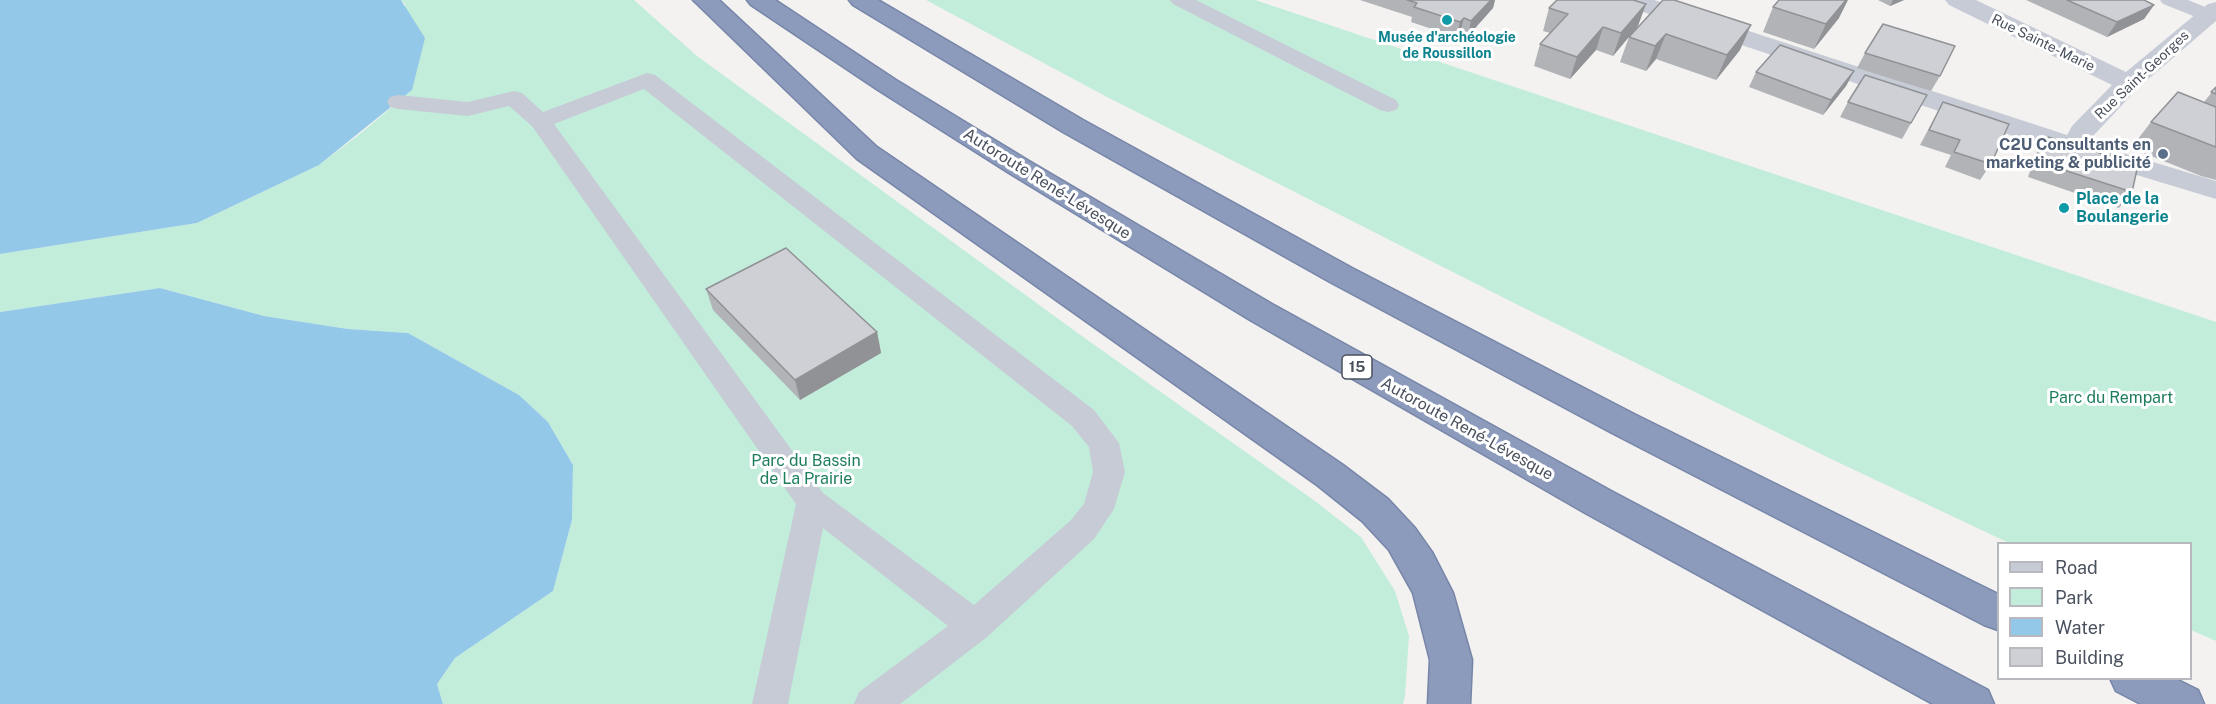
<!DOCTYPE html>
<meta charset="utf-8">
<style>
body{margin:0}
#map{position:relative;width:2216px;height:704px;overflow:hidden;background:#f3f2f1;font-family:"Public Sans",sans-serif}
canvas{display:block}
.legend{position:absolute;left:1997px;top:542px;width:195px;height:138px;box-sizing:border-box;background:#fff;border:2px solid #b7b9bf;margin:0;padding:8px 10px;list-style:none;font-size:18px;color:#4a515e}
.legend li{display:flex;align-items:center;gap:12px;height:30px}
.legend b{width:30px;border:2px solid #b7b9bf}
</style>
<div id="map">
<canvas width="2216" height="704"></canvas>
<ul class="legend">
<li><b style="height:8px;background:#c6cbd5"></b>Road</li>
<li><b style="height:16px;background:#c3eddb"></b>Park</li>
<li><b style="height:16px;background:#93c8e8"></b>Water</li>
<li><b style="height:16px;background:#ced0d5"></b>Building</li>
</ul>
</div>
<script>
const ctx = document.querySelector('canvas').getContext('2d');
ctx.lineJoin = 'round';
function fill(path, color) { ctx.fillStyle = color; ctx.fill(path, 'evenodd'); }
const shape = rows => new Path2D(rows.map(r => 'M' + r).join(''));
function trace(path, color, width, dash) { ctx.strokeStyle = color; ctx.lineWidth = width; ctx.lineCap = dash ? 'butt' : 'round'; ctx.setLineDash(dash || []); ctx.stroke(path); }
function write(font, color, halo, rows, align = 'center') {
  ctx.font = font + ' "Public Sans",sans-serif'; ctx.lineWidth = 6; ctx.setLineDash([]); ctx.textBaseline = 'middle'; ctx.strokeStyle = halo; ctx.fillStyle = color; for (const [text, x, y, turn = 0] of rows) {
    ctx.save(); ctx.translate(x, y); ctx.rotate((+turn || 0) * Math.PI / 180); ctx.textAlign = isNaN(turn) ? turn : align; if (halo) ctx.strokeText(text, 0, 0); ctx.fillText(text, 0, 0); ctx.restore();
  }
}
const green = shape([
 [401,0,634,0,697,56,1086,339,1315,501,1361,537,1395,591,1409,636,1405,696,1403,704,443,704,437,684,455,658,553,591,572,520,573,465,548,422,519,395,408,333,348,329,264,316,160,288,0,312,0,254,197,223,319,165,361,133,412,90,405,4],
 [926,0,1255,0,2216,322,2216,641,2191,630,2190,544,2009,543,1829,458,1520,306,1107,97]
]);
const water = shape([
 [0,0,401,0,425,38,412,90,319,165,197,223,0,254],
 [160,288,264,316,348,329,408,333,519,395,548,422,573,465,572,520,553,591,455,658,437,684,443,704,0,704,0,312]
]);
const lane = shape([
 [1170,0,1196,0,1396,100,1399,105,1396,110,1388,112,1380,110,1173,4,1170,0],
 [2160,0,2188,0,2215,11,2216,18,2208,21,2201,19,2163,4,2160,0],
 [647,73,655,75,1094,410,1119,443,1125,472,1114,509,1094,539,987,637,900,704,854,704,859,692,948,626,823,528,788,704,752,704,796,504,532,126,509,106,468,116,398,109,390,107,387,102,390,97,398,95,468,102,514,91,522,93,543,112,647,73],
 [644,89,1072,426,1089,447,1093,472,1084,504,1070,521,974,605,823,493,554,124,644,89]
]);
const street = shape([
 [1618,0,1654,0,2067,135,2072,126,2112,85,1949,5,1945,0,1976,0,2126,72,2208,4,2216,2,2216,21,2138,88,2094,135,2090,143,2216,181,2216,199,2064,153,1622,5,1618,0]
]);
const highway = shape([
 [693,0,719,0,877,147,1343,465,1388,499,1415,528,1432,552,1453,593,1472,660,1470,704,1428,704,1430,660,1413,593,1389,550,1362,521,1317,485,857,159,693,0],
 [747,0,775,0,896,80,1029,161,1272,304,1613,492,1988,690,1994,704,1933,704,1587,514,1250,320,1009,173,878,90,751,5,747,0],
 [849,0,878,0,1083,120,1352,268,1636,415,1998,594,1998,630,1984,625,1612,433,1330,282,1063,132,853,5,849,0],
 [2110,678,2174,678,2198,690,2204,704,2141,704,2116,691,2110,678]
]);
const wall = shape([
 [1360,0,1495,0,1493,8,1468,36,1460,33,1456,37,1411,22,1412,17],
 [1663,0,1740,50,1716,80,1656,59,1646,71,1620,62,1629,37],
 [1878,0,1904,0,1890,6],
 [2026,0,2144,0,2154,5,2144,19,2107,37],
 [1773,7,1839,18,1814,49,1763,32],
 [1549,8,1638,26,1613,56,1596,50,1570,79,1534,66,1540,44,1550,33,1543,31],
 [1865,53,1940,76,1931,91,1857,68],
 [1854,71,1846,86,1823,115,1749,87,1756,72],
 [2216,87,2216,180,2201,176,2131,148,2151,122,2204,102],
 [1927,95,1902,139,1840,117,1848,102],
 [1943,102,1991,164,1980,180,1945,167,1951,155,1920,145],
 [2048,137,2132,192,2119,208,2028,177,2037,152],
 [706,289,877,332,881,353,800,400,713,310]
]);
const shadedWall = shape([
 [1491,0,1495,0,1493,8,1468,36,1471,21],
 [1846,0,1848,0,1839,18,1814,49,1826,24],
 [1893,0,1904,0,1890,6],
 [1646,4,1638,26,1613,56,1621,33],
 [2154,5,2144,19,2107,37,2117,22],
 [1464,18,1460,33,1456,37,1460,22],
 [1751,25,1740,50,1716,80,1727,55],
 [1603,27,1596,50,1570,79,1577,57],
 [1666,34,1656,59,1646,71,1655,46],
 [1854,71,1846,86,1823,115,1831,100],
 [877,332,881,353,800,400,795,380]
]);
const building = shape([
 [1407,0,1491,0,1471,21,1464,18,1460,22,1414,7,1417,3,1407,0],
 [1557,0,1633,0,1646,4,1621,33,1603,27,1577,57,1540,44,1568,14,1549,8,1557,0],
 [1663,0,1674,0,1751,25,1727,55,1666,34,1655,46,1629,37,1663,0],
 [1779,0,1846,0,1826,24,1773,7,1779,0],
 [2067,0,2144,0,2154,5,2117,22,2067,0],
 [1883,24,1955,46,1940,76,1865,53,1883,24],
 [1780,45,1854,71,1831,100,1756,72,1780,45],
 [1865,75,1927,95,1911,123,1848,102,1865,75],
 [2216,87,2216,94,2211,92,2216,87],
 [2178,92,2216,107,2216,147,2151,122,2178,92],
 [1943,102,2009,124,1991,164,1954,152,1960,140,1929,130,1943,102],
 [2048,137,2138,165,2132,192,2039,162,2048,137],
 [786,248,877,332,795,380,706,289,786,248]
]);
const markers = [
 [1447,20,6,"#0f9aa8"],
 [2163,154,6,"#5c6f8a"],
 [2064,208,6,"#0f9aa8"]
];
const farCulturenames = [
 ["Musée d'archéologie",1447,38],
 ["de Roussillon",1447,54]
];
const farStreetnames = [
 ["Rue Sainte-Marie",2043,43,26],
 ["Rue Saint-Georges",2142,75,-43]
];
const shields = [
 [1357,367,30]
];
const shieldNames = [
 ["15",1357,367]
];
const serviceNames = [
 ["C2U Consultants en",2151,145],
 ["marketing & publicité",2151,163]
];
const streetNames = [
 ["Autoroute René-Lévesque",1047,184,32],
 ["Autoroute René-Lévesque",1467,429,29]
];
const cultureNames = [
 ["Place de la",2076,199],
 ["Boulangerie",2076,217]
];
const parkNames = [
 ["Parc du Rempart",2111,398],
 ["Parc du Bassin",806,461],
 ["de La Prairie",806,479]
];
fill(green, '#c3eddb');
fill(water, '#93c8e8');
trace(highway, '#7786a8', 3);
fill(lane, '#c6cbd5');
fill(street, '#c6cbd5');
fill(highway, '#8c9bbc');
fill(wall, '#b1b3b7');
fill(shadedWall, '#909295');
fill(building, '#ced0d5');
trace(building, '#909295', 1.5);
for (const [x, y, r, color] of markers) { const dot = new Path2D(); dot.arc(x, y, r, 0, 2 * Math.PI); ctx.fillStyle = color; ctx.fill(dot); trace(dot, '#fff', 2); }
write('bold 14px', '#0d838f', '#fff', farCulturenames);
write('14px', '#4a515e', '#fff', farStreetnames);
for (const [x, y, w] of shields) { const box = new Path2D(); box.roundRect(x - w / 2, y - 12, w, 24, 4.5); ctx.fillStyle = '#fff'; ctx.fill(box); trace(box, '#4a515e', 1.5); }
write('bold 15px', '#4a515e', null, shieldNames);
write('bold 16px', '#4e5e75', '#fff', serviceNames, 'right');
write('16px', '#4a515e', '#fff', streetNames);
write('bold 16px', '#0d838f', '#fff', cultureNames, 'left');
write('16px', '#1d7d5d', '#fff', parkNames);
</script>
